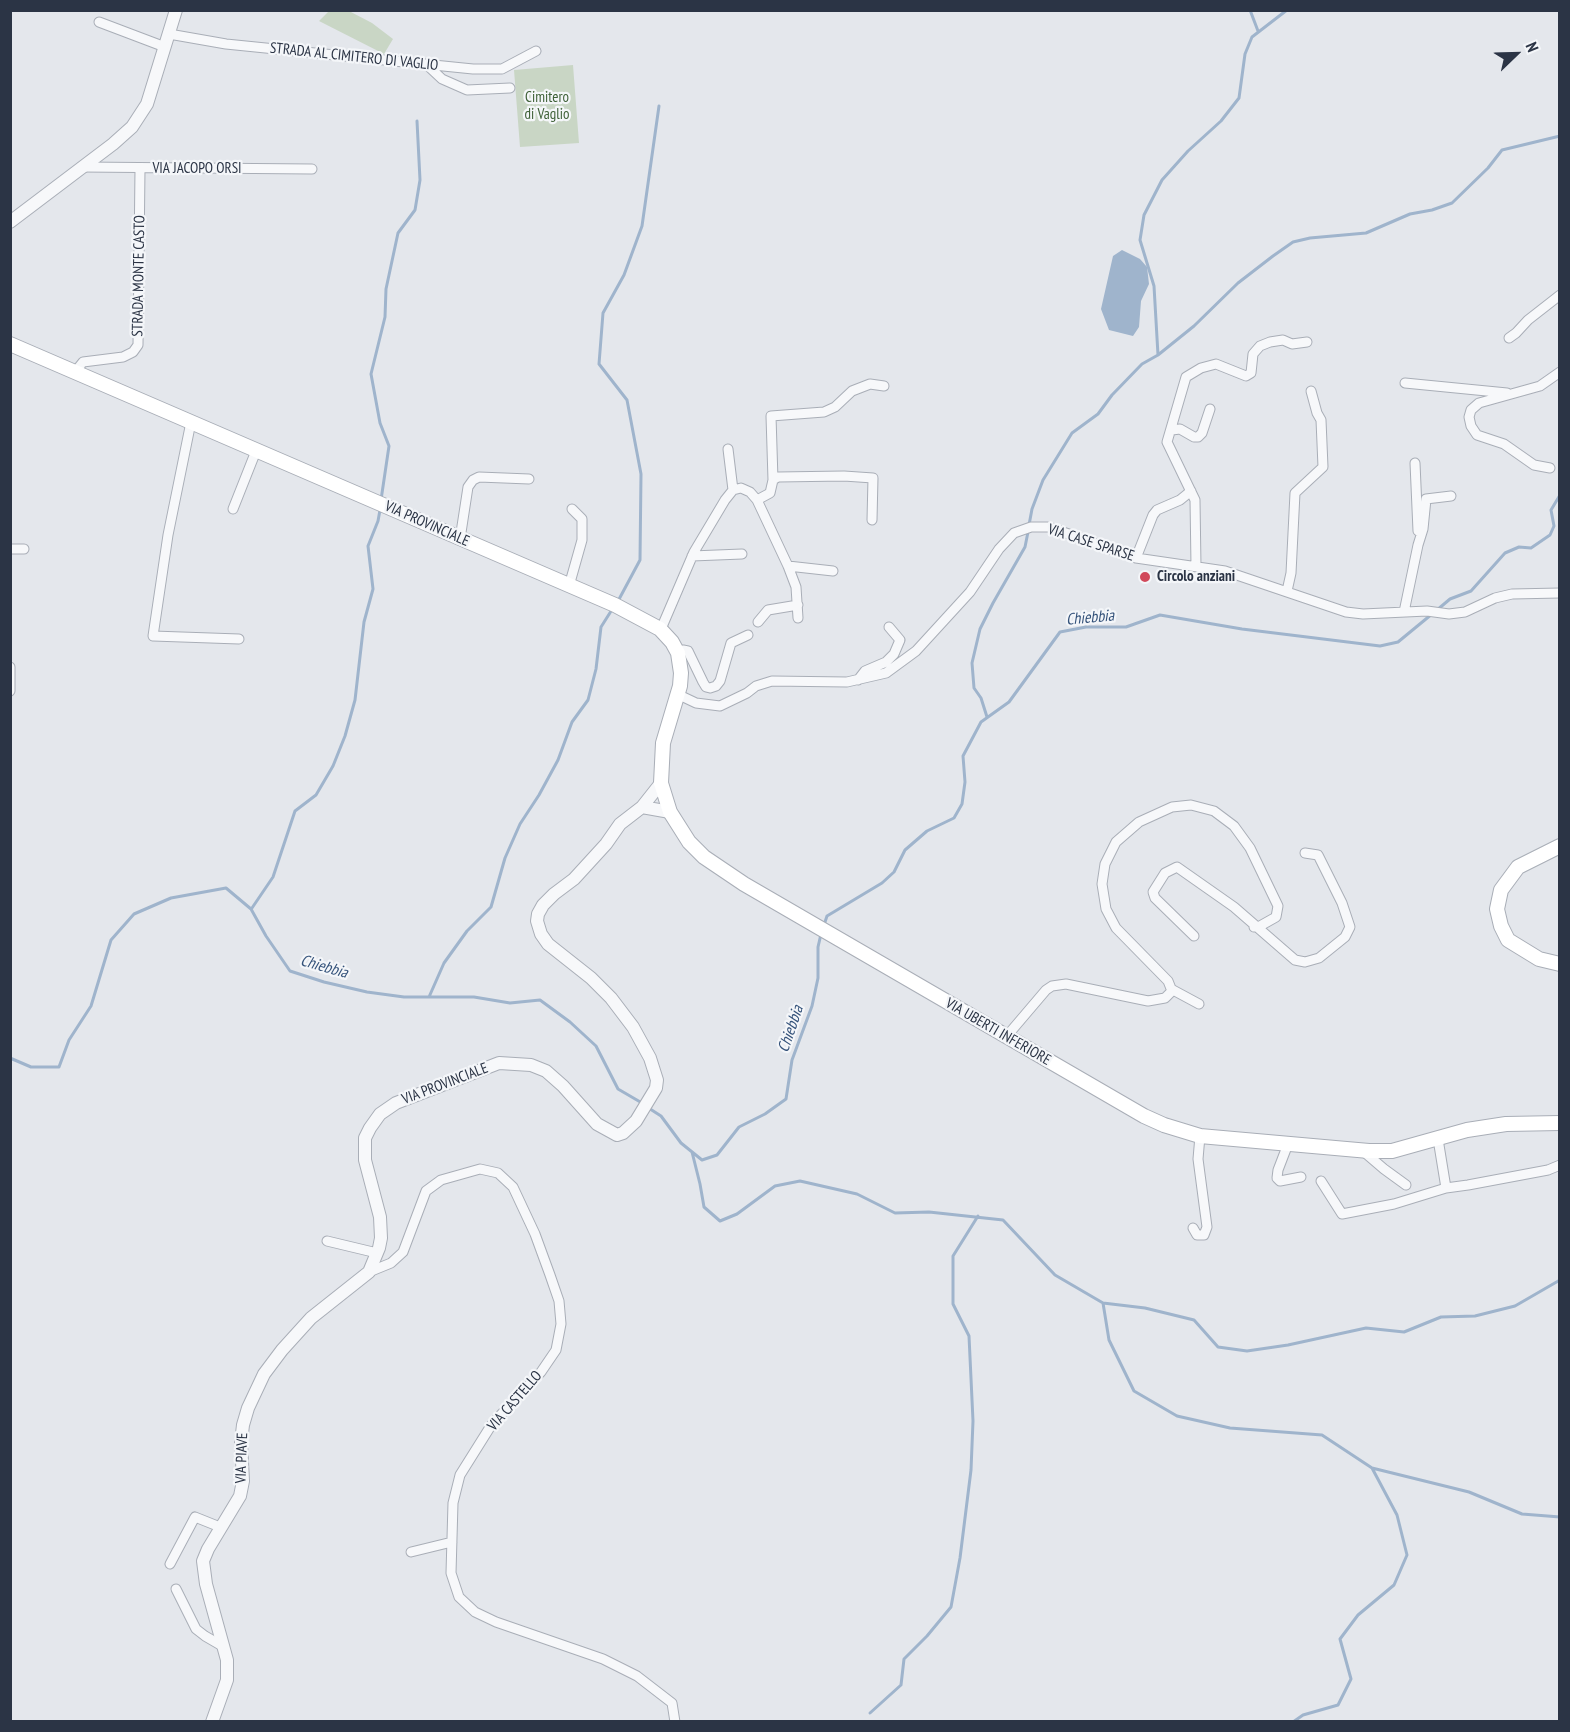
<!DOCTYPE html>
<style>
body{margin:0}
#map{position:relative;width:1570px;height:1732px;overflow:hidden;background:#e4e7ec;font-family:"PT Sans Narrow",sans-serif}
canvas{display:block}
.frame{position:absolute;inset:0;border:12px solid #2b3445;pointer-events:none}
.north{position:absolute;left:1486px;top:24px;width:60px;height:60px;-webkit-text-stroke:4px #f4f6f9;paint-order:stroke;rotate:67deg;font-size:16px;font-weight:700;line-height:24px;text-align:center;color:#2b3445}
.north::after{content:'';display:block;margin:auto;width:21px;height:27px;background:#2b3445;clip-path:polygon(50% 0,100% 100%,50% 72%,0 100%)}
</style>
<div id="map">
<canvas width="1570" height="1732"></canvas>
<div class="frame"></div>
<div class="north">N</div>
</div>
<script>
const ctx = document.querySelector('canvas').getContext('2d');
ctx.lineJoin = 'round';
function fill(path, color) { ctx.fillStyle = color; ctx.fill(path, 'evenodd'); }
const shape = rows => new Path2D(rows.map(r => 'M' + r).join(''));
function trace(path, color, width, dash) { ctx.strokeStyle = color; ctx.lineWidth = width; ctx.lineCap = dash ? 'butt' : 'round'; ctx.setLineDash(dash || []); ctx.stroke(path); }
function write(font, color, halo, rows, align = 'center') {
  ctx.font = font + ' "PT Sans Narrow",sans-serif'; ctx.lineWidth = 4.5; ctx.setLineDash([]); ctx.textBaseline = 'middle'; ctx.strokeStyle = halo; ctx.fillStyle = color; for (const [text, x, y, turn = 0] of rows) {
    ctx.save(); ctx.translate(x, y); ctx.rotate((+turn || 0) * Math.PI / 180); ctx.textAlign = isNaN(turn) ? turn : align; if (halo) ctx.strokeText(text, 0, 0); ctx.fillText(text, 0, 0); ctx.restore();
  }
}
const green = shape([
 [329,11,349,11,372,23,393,39,384,54,319,21],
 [573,65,579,143,520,147,514,70]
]);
const water = shape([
 [1122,250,1140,259,1147,267,1149,284,1141,301,1139,327,1133,336,1109,330,1101,309,1113,256]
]);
const stream = shape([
 [1250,10,1258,31],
 [1158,355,1154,286,1140,240,1144,215,1162,180,1188,151,1221,121,1239,98,1245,54,1252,37,1287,10],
 [381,500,389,446,380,423,371,374,385,317,386,289,398,233,415,210,420,180,417,121],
 [1029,525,1032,509,1043,480,1072,433,1098,414,1112,395,1142,364,1158,355,1194,326,1238,283,1273,256,1293,242,1310,238,1366,233,1410,214,1432,210,1452,203,1488,168,1502,150,1560,136],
 [617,603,640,560,641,474,627,400,599,364,603,313,624,275,642,226,659,106],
 [1437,610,1450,599,1471,591,1505,553,1519,547,1531,548,1550,535,1554,526,1551,510,1560,495],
 [987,717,981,698,974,688,972,663,980,629,993,603,1025,547,1028,532],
 [252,908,273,877,295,811,316,795,333,766,345,736,355,700,364,622,373,589,368,546,378,521,380,510],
 [824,925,827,916,882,883,894,872,905,850,927,831,954,818,962,804,965,782,963,756,981,722,1009,702,1060,632,1086,627,1126,627,1160,615,1242,629,1380,646,1398,642,1432,614],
 [429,997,444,963,467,931,491,907,505,858,520,824,539,795,558,760,572,722,588,700,596,669,601,627,613,608],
 [10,1058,31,1067,59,1067,69,1040,91,1006,111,940,134,914,171,898,226,888,251,909,266,936,290,971,324,982,367,992,404,997,474,997,510,1003,540,1000,570,1022,596,1046,618,1089,642,1103],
 [647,1107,661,1116,681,1143,702,1160,717,1155,739,1127,765,1114,786,1099,792,1060,812,1006,818,978,818,947,821,934],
 [692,1152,700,1184,704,1207,720,1221,737,1214,775,1186,800,1181,857,1194,895,1213,929,1212,1003,1220,1055,1275,1103,1303,1145,1308,1194,1320,1218,1347,1247,1351,1288,1345,1366,1328,1404,1332,1441,1317,1475,1316,1515,1306,1560,1280],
 [1103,1303,1109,1340,1134,1391,1177,1416,1230,1428,1322,1435,1372,1468,1469,1492,1522,1514,1560,1517],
 [870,1713,901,1685,904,1659,927,1636,951,1607,960,1558,971,1470,973,1421,969,1336,953,1304,953,1256,978,1216],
 [1293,1722,1303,1715,1338,1705,1351,1679,1340,1639,1358,1615,1394,1585,1407,1555,1397,1515,1372,1468]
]);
const minor = shape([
 [99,22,165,47],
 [169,34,226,44,473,69,502,69,536,51],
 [426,64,442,79,467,90,510,88],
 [81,167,312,169],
 [1509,338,1516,333,1528,320,1560,295],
 [75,372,83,362,123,357,133,352,138,345,140,169],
 [1405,383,1507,393],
 [191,422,168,535,153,636,239,639],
 [1172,430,1180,429,1194,437,1198,437,1202,433,1210,409],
 [728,449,733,490],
 [1415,463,1418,531],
 [1550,468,1534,465,1504,444,1477,435,1471,426,1469,417,1471,410,1479,403,1540,386,1560,372],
 [773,480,771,416,824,412,835,407,852,391,870,384,884,386],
 [757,500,770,493,773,480,778,477,844,476,873,478,872,520],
 [233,509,256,451],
 [460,539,468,487,473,480,479,477,529,479],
 [10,549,24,549],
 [692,556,742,554],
 [1136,558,1153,515,1157,510,1180,500,1191,491],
 [788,566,833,571],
 [1196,566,1195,500,1167,442,1186,377,1201,368,1216,364,1246,376,1251,373,1253,354,1260,346,1270,342,1283,340,1292,344,1307,342],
 [569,586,582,540,582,519,572,509],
 [1287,591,1291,573,1295,493,1323,467,1321,420,1317,413,1311,391],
 [1404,612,1418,545,1423,529,1426,499,1451,496],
 [758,622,768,610,798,605],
 [661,629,694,552,725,500,733,490,741,488,750,492,757,500,788,566,796,587,798,618],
 [678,653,683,650,688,651,703,682,706,687,710,688,716,686,720,681,731,643,748,635],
 [10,667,10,691],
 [858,680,865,671,886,662,894,654,900,640,889,627],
 [677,694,696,703,720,706,747,693,756,686,772,681,847,682,886,673,916,651,970,592,999,549,1014,533,1031,527,1049,527,1136,558,1225,571,1346,612,1363,614,1427,611,1449,614,1465,612,1495,598,1512,594,1560,593],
 [1194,936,1155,898,1153,892,1165,873,1177,867,1234,907,1295,960,1305,962,1319,958,1345,937,1350,927,1342,903,1318,855,1305,853],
 [1173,990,1199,1004],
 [1006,1037,1046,990,1052,986,1066,984,1148,1001,1165,998,1172,991,1168,981,1116,928,1106,909,1102,884,1105,864,1116,842,1139,822,1172,807,1191,805,1214,811,1234,826,1250,848,1278,906,1276,917,1260,926,1254,927],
 [1438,1139,1446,1188],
 [1288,1144,1278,1170,1277,1178,1280,1181,1301,1177],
 [1363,1151,1384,1169,1406,1185],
 [1321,1181,1342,1214,1394,1204,1446,1188,1468,1185,1548,1170,1560,1165],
 [1193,1228,1197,1235,1204,1235,1207,1227,1198,1159,1200,1136],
 [327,1241,377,1253],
 [369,1272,391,1263,403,1252,426,1191,441,1180,480,1169,498,1173,513,1187,535,1234,550,1275,559,1301,561,1324,556,1350,541,1372,492,1424,460,1475,453,1503,451,1573,459,1597,475,1612,496,1622,603,1659,637,1676,672,1703,675,1722],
 [411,1552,452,1542],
 [170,1564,195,1517,220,1527],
 [176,1589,196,1629,205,1636,224,1647]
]);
const tertiary = shape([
 [10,222,113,144,132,127,147,104,176,10],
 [642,807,670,812],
 [212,1722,227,1680,227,1660,206,1584,203,1561,208,1549,240,1496,243,1481,241,1442,243,1425,248,1408,264,1374,282,1350,311,1318,369,1272,379,1248,381,1238,380,1217,365,1160,365,1138,370,1128,380,1114,396,1103,499,1063,531,1065,546,1071,563,1086,597,1124,617,1135,623,1133,636,1121,656,1088,657,1080,650,1058,633,1027,611,998,591,978,548,944,541,934,537,921,538,914,543,905,554,894,574,879,606,844,620,824,642,807,661,783]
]);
const secondary = shape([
 [10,344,615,605,660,629,672,642,678,653,681,673,680,686,663,743,661,783,670,812,689,842,704,857,744,884,1144,1116,1164,1125,1200,1136,1369,1151,1392,1151,1467,1130,1506,1124,1560,1123],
 [1560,846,1518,867,1501,890,1497,909,1501,926,1508,940,1539,959,1560,964]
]);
const markers = [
 [1145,577,6,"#d1495b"]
];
const streetNames = [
 ["STRADA AL CIMITERO DI VAGLIO",354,57,6],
 ["VIA JACOPO ORSI",197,169],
 ["STRADA MONTE CASTO",139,276,-89],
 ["VIA PROVINCIALE",427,524,24],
 ["VIA CASE SPARSE",1091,543,18],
 ["VIA UBERTI INFERIORE",998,1032,30],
 ["VIA PROVINCIALE",445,1084,-21],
 ["VIA CASTELLO",515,1401,-49],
 ["VIA PIAVE",242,1458,-88]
];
const parkNames = [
 ["Cimitero",547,98],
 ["di Vaglio",547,115]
];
const poiNames = [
 ["Circolo anziani",1157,577]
];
const waterNames = [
 ["Chiebbia",1090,618,-5],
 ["Chiebbia",324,967,16],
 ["Chiebbia",791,1029,-71]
];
fill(green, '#c9d6c5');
fill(water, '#9fb4cc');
trace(stream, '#9fb4cc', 3);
trace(minor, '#a9aeb7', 11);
trace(tertiary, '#a9aeb7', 14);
trace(secondary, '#a9aeb7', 16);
trace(minor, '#f7f8fa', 9);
trace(tertiary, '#f7f8fa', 12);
trace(secondary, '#fff', 14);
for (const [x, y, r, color] of markers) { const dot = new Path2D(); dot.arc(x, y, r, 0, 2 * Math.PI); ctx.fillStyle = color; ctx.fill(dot); trace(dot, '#f4f6f9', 2); }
write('15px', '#2b3445', '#f4f6f9', streetNames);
write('15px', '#3f6138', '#f4f6f9', parkNames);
write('bold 15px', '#2b3445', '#f4f6f9', poiNames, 'left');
write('italic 16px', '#34527a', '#f4f6f9', waterNames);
</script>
